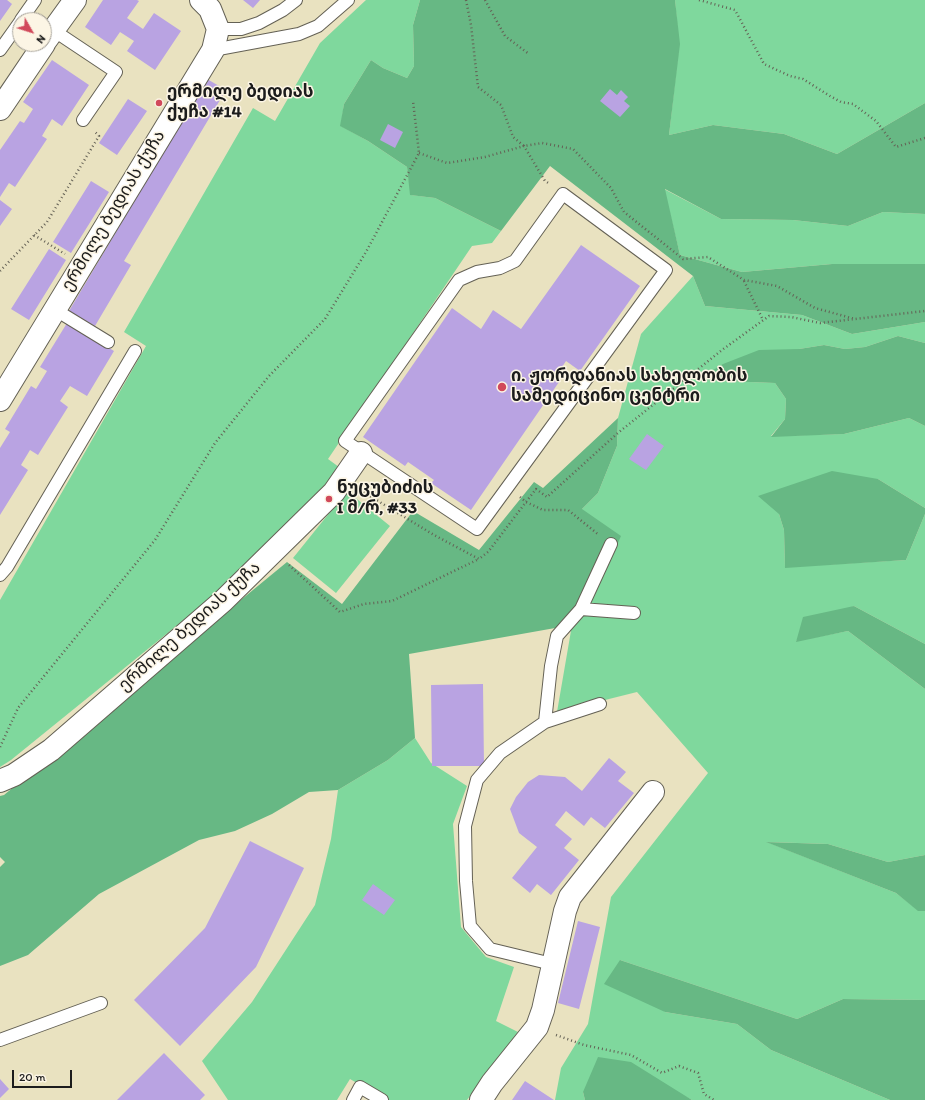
<!DOCTYPE html>
<meta charset="utf-8">
<style>
body{margin:0}
#map{position:relative;width:925px;height:1100px;overflow:hidden;background:#e9e2c0;font-family:Itim,sans-serif}
canvas{display:block}
.north{position:absolute;left:12px;top:12px;width:40px;height:40px;box-sizing:border-box;background:#fcf5e5;border:1px solid #a29e95;border-radius:50%;rotate:129deg;font-size:11px;font-weight:700;line-height:16px;text-align:center;color:#1c1c1c}
.north::after{content:'';display:block;margin:auto;width:14px;height:18px;background:#d1495b;clip-path:polygon(50% 0,100% 100%,50% 72%,0 100%)}
.scale{position:absolute;left:12px;top:1070px;width:60px;height:18px;box-sizing:border-box;border:2px solid #1c1c1c;border-top:0;padding-left:5px;font-size:12px;line-height:14px;white-space:nowrap;color:#1c1c1c;-webkit-text-stroke:3px #fcf5e5;paint-order:stroke}
</style>
<div id="map">
<canvas width="925" height="1100"></canvas>
<div class="north">N</div>
<div class="scale">20 m</div>
</div>
<script>
const ctx = document.querySelector('canvas').getContext('2d');
ctx.lineJoin = 'round';
function fill(path, color) { ctx.fillStyle = color; ctx.fill(path, 'evenodd'); }
const shape = rows => new Path2D(rows.map(r => 'M' + r).join(''));
function trace(path, color, width, dash) { ctx.strokeStyle = color; ctx.lineWidth = width; ctx.lineCap = dash ? 'butt' : 'round'; ctx.setLineDash(dash || []); ctx.stroke(path); }
function write(font, color, halo, rows, align = 'center') {
  ctx.font = font + ' Itim,"Noto Sans Georgian",sans-serif'; ctx.lineWidth = 3; ctx.setLineDash([]); ctx.textBaseline = 'middle'; ctx.strokeStyle = halo; ctx.fillStyle = color; for (const [text, x, y, turn = 0] of rows) {
    ctx.save(); ctx.translate(x, y); ctx.rotate((+turn || 0) * Math.PI / 180); ctx.textAlign = isNaN(turn) ? turn : align; if (halo) ctx.strokeText(text, 0, 0); ctx.fillText(text, 0, 0); ctx.restore();
  }
}
const green = shape([
 [366,0,420,0,413,25,414,66,407,78,383,68,371,60,344,104,341,126,368,141,407,167,411,195,435,198,501,231,492,243,472,246,328,459,343,470,271,547,196,610,11,760,0,767,0,600,146,346,124,332,253,108,275,121,320,43],
 [675,0,925,0,925,103,837,154,784,134,713,125,669,135,679,46],
 [664,189,721,219,793,220,848,226,883,212,925,214,925,264,832,264,742,272,680,255],
 [693,276,705,306,802,315,852,334,925,322,925,343,898,336,865,347,845,349,824,345,799,349,698,380,775,383,786,399,785,419,771,436,844,434,909,418,925,426,925,508,878,479,779,514,784,530,785,567,906,560,925,514,925,644,854,606,796,641,848,631,925,689,925,855,888,862,828,844,767,842,896,893,918,910,925,911,925,1000,843,999,797,1019,620,960,665,1012,737,1024,771,1050,890,1100,692,1100,682,1095,583,1092,585,1100,555,1100,561,1068,588,1024,611,897,708,773,637,692,557,712,572,625,582,509,598,493,617,446,618,418,641,334],
 [347,491,390,526,336,593,293,558],
 [415,738,431,763,467,786,453,824,461,927,486,957,514,967,496,1021,518,1032,467,1100,386,1100,350,1079,337,1100,228,1100,202,1061,252,1002,315,905,331,839,338,790,388,760]
]);
const forest = shape([
 [420,0,675,0,680,44,669,135,713,125,784,134,837,154,925,103,925,214,883,212,848,226,793,220,721,219,665,189,680,255,742,272,832,264,925,264,925,322,852,334,802,315,705,306,693,276,550,166,501,231,435,198,410,195,407,167,368,141,340,126,344,104,371,60,383,68,407,78,414,66,413,25],
 [898,336,925,343,925,426,909,418,844,434,771,437,785,419,786,399,775,383,697,380,723,364,759,350,799,349,824,345,845,349,865,347],
 [618,418,617,446,598,493,582,509,621,536,594,596,572,625,409,654,415,738,388,760,338,790,309,792,272,814,235,831,199,840,99,894,28,955,0,966,0,867,5,862,0,857,0,796,4,795,287,562,342,604,413,511,479,550,534,482,543,488],
 [832,471,878,479,925,508,925,514,906,560,785,568,784,530,779,514,758,496],
 [854,606,925,644,925,689,848,631,796,642,803,617],
 [766,842,828,844,888,862,925,855,925,911,918,911,896,893],
 [620,960,797,1019,843,999,925,1000,925,1100,890,1100,771,1050,737,1024,665,1012,604,984],
 [598,1057,631,1062,692,1100,585,1100,583,1092]
]);
const building = shape([
 [0,0,7,0,12,4,0,21],
 [103,0,137,0,139,1,127,18,143,29,154,13,181,31,155,70,127,51,134,41,120,32,111,45,85,27],
 [243,0,260,0,253,8],
 [52,60,89,85,62,126,52,119,42,136,47,139,15,187,9,183,0,197,0,150,20,121,24,123,33,109,23,102],
 [207,79,226,90,124,261,131,265,95,326,69,311],
 [610,89,617,95,621,90,628,97,624,101,630,106,620,117,600,101],
 [128,99,147,111,117,155,99,143],
 [388,124,403,132,395,148,380,140],
 [91,181,109,192,71,253,53,242],
 [0,200,12,209,0,226],
 [581,245,640,286,580,371,566,361,554,379,559,382,471,510,431,483,434,480,408,462,405,466,363,437,452,308,481,329,493,310,521,329],
 [49,249,66,260,29,320,11,309],
 [67,323,114,351,87,396,70,386,60,401,68,407,38,455,30,450,21,465,28,470,0,515,0,448,10,432,5,429,31,386,36,389,47,371,40,367],
 [647,434,664,446,646,470,629,459],
 [483,684,484,766,432,766,431,685],
 [609,758,626,772,618,781,634,793,605,828,591,817,584,826,566,811,555,825,572,839,564,848,579,860,551,895,537,884,530,893,512,878,537,847,519,833,510,809,516,797,528,782,539,775,565,777,582,791],
 [250,841,304,868,256,967,180,1046,134,1000,205,928],
 [373,884,395,900,384,915,362,900],
 [578,921,600,927,579,1009,558,1003],
 [164,1053,205,1095,200,1100,117,1100],
 [0,1079,9,1089,0,1098],
 [525,1081,554,1100,512,1100]
]);
const path = shape([
 [466,0,471,25,478,87,501,105,513,137,524,146,542,143,573,149,611,188,624,212,683,259,708,257,744,280,777,286,815,308,855,319],
 [485,0,505,36,529,54],
 [699,0,735,10,764,64,790,76,803,79,830,96,841,102,853,104,876,121,896,147,925,138],
 [419,153,447,163,485,157,524,146,545,181,550,184],
 [34,235,65,254],
 [0,271,47,222,99,136,94,131],
 [744,281,763,320],
 [360,490,434,535,479,559,488,552,526,502,543,510,568,510,599,535],
 [520,497,526,502,536,489,547,497,619,432,722,350,769,316,791,317,820,323,925,311],
 [289,565,340,612,364,604,392,601,479,559],
 [0,747,18,708,155,540,215,443,269,376,325,319,366,252,419,153,413,101],
 [556,1035,584,1045,631,1055,662,1073,679,1066,698,1073,704,1094,714,1100]
]);
const lane = shape([
 [21,20,35,0],
 [218,29,241,29,259,23,283,10,296,0],
 [53,30,116,72,83,120],
 [0,50,20,22],
 [213,50,299,34,318,26,348,0],
 [563,194,666,270,477,529,345,441,459,280,477,272,500,268,515,261,563,194],
 [54,309,108,342],
 [0,575,7,567,135,351],
 [581,609,634,613],
 [545,722,551,666,557,636,581,609,611,544],
 [552,964,490,949,470,926,466,881,465,826,477,780,500,753,545,722,600,704],
 [0,1040,101,1003],
 [353,1100,360,1087,382,1100]
]);
const street = shape([
 [44,43,75,0],
 [0,109,44,44],
 [0,400,213,50,218,29,210,9,201,0],
 [0,781,14,775,51,750,223,601,334,492,361,453],
 [481,1100,492,1083,537,1027,543,1010,565,911,570,897,653,792]
]);
const markers = [
 [159,103,4,"#d1495b"],
 [502,387,5,"#d1495b"],
 [329,499,4,"#d1495b"]
];
const poiNames = [
 ["ერმილე ბედიას",167,93],
 ["ქუჩა #14",167,113],
 ["ი. ჟორდანიას სახელობის",511,377],
 ["სამედიცინო ცენტრი",511,397],
 ["ნუცუბიძის",337,489],
 ["I მ/რ, #33",337,509]
];
const streetNames = [
 ["ერმილე ბედიას ქუჩა",114,211,-59],
 ["ერმილე ბედიას ქუჩა",190,627,-42]
];
fill(green, '#7fd89d');
fill(forest, '#67b884');
fill(building, '#b9a3e2');
trace(lane, '#646155', 14);
trace(street, '#646155', 24);
trace(path, '#646155', 2.5, [1, 3]);
trace(lane, '#fff', 12);
trace(street, '#fff', 22);
for (const [x, y, r, color] of markers) { const dot = new Path2D(); dot.arc(x, y, r, 0, 2 * Math.PI); ctx.fillStyle = color; ctx.fill(dot); trace(dot, '#fcf5e5', 1.5); }
write('bold 17px', '#1c1c1c', '#fcf5e5', poiNames, 'left');
write('17px', '#1c1c1c', '#fcf5e5', streetNames);
</script>
